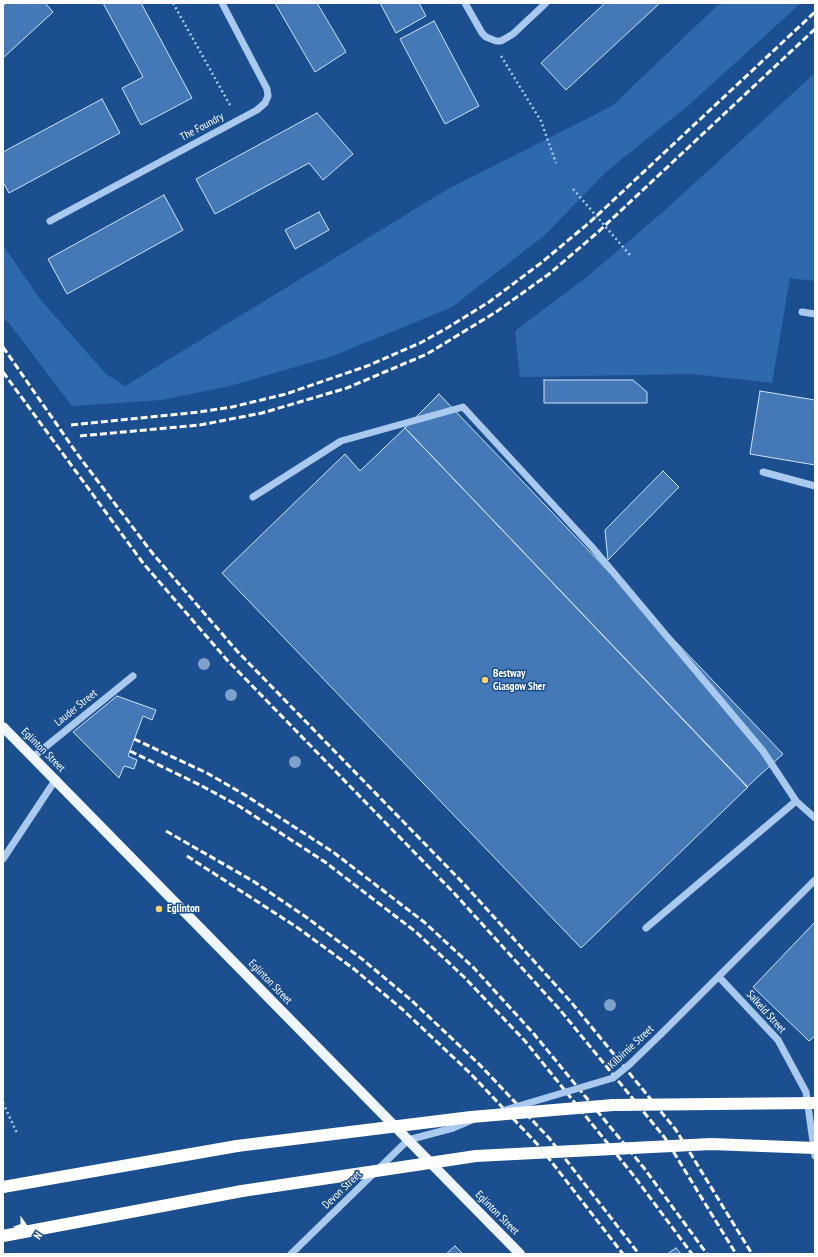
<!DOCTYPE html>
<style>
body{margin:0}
#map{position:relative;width:818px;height:1257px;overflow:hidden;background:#1b4f8f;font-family:"PT Sans Narrow",sans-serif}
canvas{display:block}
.frame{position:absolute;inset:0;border:4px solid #fff;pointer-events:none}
.north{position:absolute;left:8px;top:1209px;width:40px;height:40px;-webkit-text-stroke:3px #1b4f8f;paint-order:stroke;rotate:124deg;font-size:11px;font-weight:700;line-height:16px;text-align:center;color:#fff}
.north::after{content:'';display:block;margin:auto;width:14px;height:18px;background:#fff;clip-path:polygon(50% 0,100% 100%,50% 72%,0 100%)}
</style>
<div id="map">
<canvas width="818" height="1257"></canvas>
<div class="frame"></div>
<div class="north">N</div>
</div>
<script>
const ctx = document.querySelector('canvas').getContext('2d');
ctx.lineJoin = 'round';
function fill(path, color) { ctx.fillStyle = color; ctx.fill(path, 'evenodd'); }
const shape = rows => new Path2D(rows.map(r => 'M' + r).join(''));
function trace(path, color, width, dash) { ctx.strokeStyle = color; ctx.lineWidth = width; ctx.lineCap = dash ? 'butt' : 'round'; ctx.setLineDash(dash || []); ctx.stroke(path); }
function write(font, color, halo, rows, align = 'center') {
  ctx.font = font + ' "PT Sans Narrow",sans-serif'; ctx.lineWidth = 3; ctx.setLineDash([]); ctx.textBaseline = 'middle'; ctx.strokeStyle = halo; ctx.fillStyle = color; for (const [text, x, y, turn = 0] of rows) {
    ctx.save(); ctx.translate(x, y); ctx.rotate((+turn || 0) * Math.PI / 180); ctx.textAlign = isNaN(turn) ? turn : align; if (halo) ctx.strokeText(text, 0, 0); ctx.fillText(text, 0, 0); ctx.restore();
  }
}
const green = shape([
 [720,3,801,3,689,105,606,172,545,235,452,307,333,356,230,386,162,400,72,406,8,322,3,319,3,245,40,299,106,374,125,386,448,189,612,106],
 [815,73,815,281,790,278,772,383,693,374,520,377,515,331,588,276,664,211]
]);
const building = shape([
 [6,3,45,3,53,12,3,58,3,6,6,3],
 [103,3,141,3,192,98,141,125,122,88,143,77,103,3],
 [275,3,317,3,346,52,315,72,275,3],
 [380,3,419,3,426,16,396,33,380,3],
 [605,3,660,3,566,90,541,63,605,3],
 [434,21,479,106,445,124,400,39,434,21],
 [102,99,120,133,9,193,3,182,3,152,102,99],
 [317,113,353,154,323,180,309,163,215,214,196,179,317,113],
 [164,195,183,230,67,294,48,259,164,195],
 [319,212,329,230,295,249,285,230,319,212],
 [544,380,633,380,647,392,647,403,544,403,544,380],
 [760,391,815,400,815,465,750,454,760,391],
 [439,394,783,754,747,787,405,428,439,394],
 [405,428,748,787,581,948,222,573,345,454,360,471,405,428],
 [663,471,679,487,608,560,605,530,663,471],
 [117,696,156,710,152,720,143,716,128,756,137,760,134,769,124,766,119,778,73,732,117,696],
 [815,922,815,1036,809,1041,753,987,815,922],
 [455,1246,463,1254,446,1254,455,1246],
 [676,1248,681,1254,667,1254,676,1248]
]);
const path = shape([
 [173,3,231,107],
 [501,56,541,121,556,163],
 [3,1103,17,1133]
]);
const minor = shape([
 [465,3,482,33,486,37,496,41,501,41,513,34,546,3],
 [50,221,257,110,265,103,268,96,267,89,222,3],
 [802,312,815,314],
 [763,472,815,486],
 [253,497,341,441,463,407,592,547,763,751,796,801,815,818],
 [33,757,133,676],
 [3,859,56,779],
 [646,928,796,801],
 [719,977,778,1040,806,1092,815,1156],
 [661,1034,815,880],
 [291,1254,408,1140,453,1128,472,1120]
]);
const major = shape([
 [3,727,520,1254]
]);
const highway = shape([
 [3,1187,237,1146],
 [3,1236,242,1191]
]);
const rail = shape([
 [3,347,78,455,153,554,237,651,464,884,571,1002,676,1130,752,1254],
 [3,372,143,563,227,660,454,893,561,1011,665,1138,736,1254],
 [71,425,199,412,232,407,286,394,367,366,422,342,447,328,489,302,541,263,590,222,815,12],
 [80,436,200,425,262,413,347,388,427,354,496,312,549,274,598,232,815,29],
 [134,739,207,773,245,795,333,852,424,922,473,967,534,1034,644,1168,707,1254],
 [130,751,200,785,239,806,325,862,416,932,464,977,525,1041,634,1176,692,1254],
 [166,831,253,881,306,917,362,959,411,1000,479,1064,549,1138,639,1254],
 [187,856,298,928,354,969,402,1009,470,1073,540,1147,623,1254]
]);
const pathBridge = shape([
 [573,189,630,255]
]);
const minorBridge = shape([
 [505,1110,613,1078,630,1064,661,1034]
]);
const highwayBridge = shape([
 [237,1146,471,1117,613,1105,815,1103],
 [242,1191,476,1156,711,1144,815,1148]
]);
const trees = [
 [204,664],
 [231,695],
 [295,762],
 [610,1005]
];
const markers = [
 [485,680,4,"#ffd166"],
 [159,909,4,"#ffd166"]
];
const streetNames = [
 ["The Foundry",202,127,-28],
 ["Lauder Street",76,708,-39],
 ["Eglinton Street",43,750,45],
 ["Eglinton Street",270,982,46],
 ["Salkeld Street",766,1012,48],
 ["Kilbirnie Street",631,1047,-43],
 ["Devon Street",342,1190,-44],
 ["Eglinton Street",497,1213,45]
];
const poiNames = [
 ["Bestway",493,674],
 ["Glasgow Sher",493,687],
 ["Eglinton",167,909]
];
fill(green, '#2e69ad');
fill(building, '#4478b7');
trace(building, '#cfe3fa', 1);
trace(path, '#a9c9ee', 2.5, [2, 3]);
trace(minor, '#a9c9ee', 7);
trace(major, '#f0f6ff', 10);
trace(highway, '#fff', 12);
trace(rail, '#fff', 3, [7, 3]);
trace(pathBridge, '#a9c9ee', 2.5, [2, 3]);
trace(minorBridge, '#a9c9ee', 7);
trace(highwayBridge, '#fff', 12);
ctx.fillStyle = '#7ea0ca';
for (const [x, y] of trees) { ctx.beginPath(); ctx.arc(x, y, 6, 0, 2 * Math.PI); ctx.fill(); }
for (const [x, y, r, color] of markers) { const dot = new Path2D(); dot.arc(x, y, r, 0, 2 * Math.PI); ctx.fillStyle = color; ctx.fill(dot); trace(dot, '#1b4f8f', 1.5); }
write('11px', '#fff', '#1b4f8f', streetNames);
write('bold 11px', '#fff', '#1b4f8f', poiNames, 'left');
</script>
